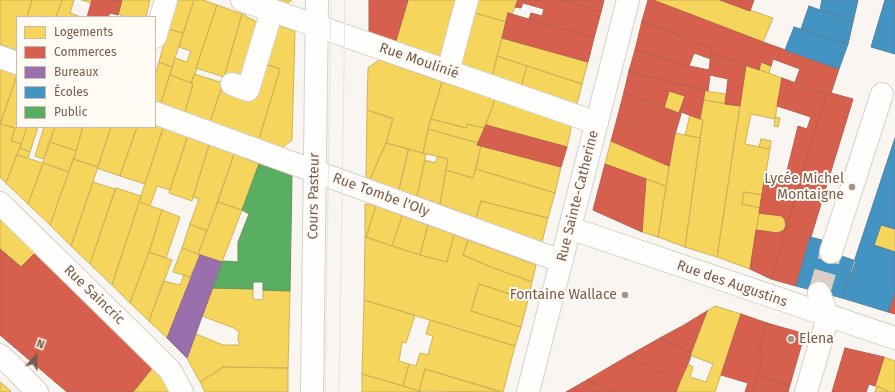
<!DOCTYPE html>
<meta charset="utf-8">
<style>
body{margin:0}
#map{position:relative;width:895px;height:392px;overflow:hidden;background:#f9f5f0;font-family:"Fira Sans",sans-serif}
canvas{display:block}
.legend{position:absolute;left:16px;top:16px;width:140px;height:112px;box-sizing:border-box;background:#fffaf3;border:1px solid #cabbb1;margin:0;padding:5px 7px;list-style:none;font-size:12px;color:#7a5c4d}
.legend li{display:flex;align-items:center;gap:8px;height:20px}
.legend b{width:20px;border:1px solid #cabbb1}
.north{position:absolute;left:16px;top:336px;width:40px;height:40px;-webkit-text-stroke:3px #fffaf3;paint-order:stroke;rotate:21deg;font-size:11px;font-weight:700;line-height:16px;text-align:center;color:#7a5c4d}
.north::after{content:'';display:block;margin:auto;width:14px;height:18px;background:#7a5c4d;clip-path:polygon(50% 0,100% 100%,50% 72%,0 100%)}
</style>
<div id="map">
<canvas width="895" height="392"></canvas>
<ul class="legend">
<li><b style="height:11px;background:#f6d55c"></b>Logements</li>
<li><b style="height:11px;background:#d6604d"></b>Commerces</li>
<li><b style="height:11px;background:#9970ab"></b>Bureaux</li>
<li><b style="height:11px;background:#4393c3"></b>Écoles</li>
<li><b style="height:11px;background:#5aae61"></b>Public</li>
</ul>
<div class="north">N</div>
</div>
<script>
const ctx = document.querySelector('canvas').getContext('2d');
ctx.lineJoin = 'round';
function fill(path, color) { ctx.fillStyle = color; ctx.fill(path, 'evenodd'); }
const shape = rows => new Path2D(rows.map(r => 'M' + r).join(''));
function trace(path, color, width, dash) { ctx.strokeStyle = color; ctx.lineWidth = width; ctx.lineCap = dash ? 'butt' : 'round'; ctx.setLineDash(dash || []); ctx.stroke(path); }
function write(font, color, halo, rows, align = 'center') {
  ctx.font = font + ' "Fira Sans",sans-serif'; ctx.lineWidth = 4; ctx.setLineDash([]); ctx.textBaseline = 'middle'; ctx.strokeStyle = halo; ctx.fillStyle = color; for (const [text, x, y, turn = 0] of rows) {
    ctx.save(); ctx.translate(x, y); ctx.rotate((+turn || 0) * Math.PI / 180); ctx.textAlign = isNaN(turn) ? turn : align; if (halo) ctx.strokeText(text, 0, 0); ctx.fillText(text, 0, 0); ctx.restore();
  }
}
const homes = shape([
 [0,0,32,0,27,17,17,17,17,46,16,50,0,44,0,0],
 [32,0,62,0,56,17,27,17,32,0],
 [62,0,74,0,70,13,81,17,56,17,62,0],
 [82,0,92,0,91,3,82,0],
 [122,0,150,0,146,17,126,17,118,14,122,0],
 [176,0,194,0,183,33,168,29,176,0],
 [194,0,203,0,217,5,196,68,197,68,195,74,191,83,170,75,175,58,187,62,191,51,179,47,194,0],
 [267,0,292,0,284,6,267,0],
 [408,0,455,0,440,58,395,44,408,0],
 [478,0,518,0,512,14,508,13,506,22,475,13,478,0],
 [653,0,720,0,773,18,763,42,653,0],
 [217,5,242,14,224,77,196,68,217,5],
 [475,13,506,22,492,77,461,65,475,13],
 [242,14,246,15,246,17,254,20,260,28,244,85,224,77,242,14],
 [274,24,295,31,292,140,282,148,259,139,280,69,262,63,274,24],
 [168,29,183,33,172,67,159,62,168,29],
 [502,38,588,62,582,84,497,56,502,38],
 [497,56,527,66,521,87,492,77,497,56],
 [379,60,442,82,428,129,423,153,386,143,393,118,367,110,368,68,379,60],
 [159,62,172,67,161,103,155,101,155,75,159,62],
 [761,62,771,66,769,73,759,70,761,62],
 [262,63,280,69,259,139,210,122,221,90,239,96,262,63],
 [746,65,782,78,775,119,751,114,745,144,770,149,762,195,744,192,742,204,760,208,750,269,717,257,746,65],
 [527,66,582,84,577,104,574,106,521,87,527,66],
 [0,69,17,75,0,125,0,69],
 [194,74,223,83,210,122,185,112,193,84,191,83,194,74],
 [17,75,17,127,27,127,21,144,11,141,15,128,0,124,17,75],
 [170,75,193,84,185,112,161,103,170,75],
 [442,82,495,99,484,128,467,124,466,128,431,119,442,82],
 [669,91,685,96,679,113,664,108,669,91],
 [705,91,726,94,725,104,704,100,705,91],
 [495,99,570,125,571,128,567,147,486,125,495,99],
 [704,100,740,106,717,257,685,247,703,120,700,119,704,100],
 [367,110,393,119,386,143,370,179,366,177,367,110],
 [690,115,703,120,700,138,685,135,690,115],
 [775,117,780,118,778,127,774,126,775,117],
 [431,119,466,128,467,124,484,128,478,143,428,129,431,119],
 [0,124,15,128,11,141,21,144,6,183,0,177,0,124],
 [155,125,163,128,145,184,120,176,137,127,155,127,155,125],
 [27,127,38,127,30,152,20,148,27,127],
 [44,127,55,127,43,159,35,156,44,127],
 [55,127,83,127,76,151,50,142,55,127],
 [83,127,111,127,98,167,74,159,83,127],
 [111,127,137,127,120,176,97,168,111,127],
 [163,128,188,135,170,190,157,186,150,206,139,202,163,128],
 [428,129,478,143,477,145,481,145,473,178,446,170,448,159,423,153,428,129],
 [675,133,700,138,685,247,658,237,675,133],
 [187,137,209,145,192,201,169,193,187,137],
 [761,139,771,141,770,149,759,147,761,139],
 [611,141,669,166,666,186,605,164,611,141],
 [50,142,76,151,69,172,43,163,50,142],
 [386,143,409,149,399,190,370,179,386,143],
 [209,145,234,154,207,231,190,224,199,199,193,197,209,145],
 [481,145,561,167,555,193,476,169,481,145],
 [20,148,30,152,28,158,17,155,20,148],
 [408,149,426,154,417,196,399,190,408,149],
 [234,154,259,164,242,210,218,202,234,154],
 [17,155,43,163,28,204,6,183,17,155],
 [438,156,448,159,440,204,417,196,425,160,435,163,438,156],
 [73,159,98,167,71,246,50,225,73,159],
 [43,163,69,172,50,225,28,204,43,163],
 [476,169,555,193,548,218,481,201,476,218,440,204,446,170,473,178,476,169],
 [646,179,666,186,658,237,642,232,646,179],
 [93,182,115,189,90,264,71,246,93,182],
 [116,188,141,196,112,285,90,264,116,188],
 [744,192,762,195,760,208,742,204,744,192],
 [481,201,548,218,542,242,476,218,481,201],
 [139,202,162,210,149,252,130,303,112,285,139,202],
 [218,202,242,210,222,262,198,254,218,202],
 [365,204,376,206,366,237,365,237,365,204],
 [376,206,402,216,392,246,366,237,376,206],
 [162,210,180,217,166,258,149,252,162,210],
 [759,213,782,216,786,222,785,229,777,233,756,230,759,213],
 [402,216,428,225,420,255,392,246,402,216],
 [0,219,35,253,21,267,0,249,0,219],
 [190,224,207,231,198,254,182,248,190,224],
 [428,225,454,235,447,262,420,255,428,225],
 [881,225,895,229,895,252,874,245,881,225],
 [454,235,468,240,463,255,491,267,532,282,528,300,479,284,471,311,521,327,515,346,364,300,365,237,420,255,447,262,454,235],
 [468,240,536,265,532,282,491,267,463,255,468,240],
 [182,248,200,255,190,277,173,272,182,248],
 [149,252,172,260,149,321,130,303,149,252],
 [184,275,191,278,167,338,149,321,163,281,180,285,184,275],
 [479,284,528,300,521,327,471,311,479,284],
 [213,288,253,289,253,299,263,300,263,290,290,291,288,368,223,367,200,382,187,358,196,334,223,345,240,345,238,340,239,332,234,328,202,316,213,288],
 [364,300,415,315,406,343,402,342,399,361,409,364,403,386,362,374,364,300],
 [715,306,741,314,715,392,676,392,688,364,693,367,690,377,706,382,713,364,690,355,707,311,715,306],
 [430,320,515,346,503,392,425,369,419,391,403,386,409,364,416,366,420,353,428,355,433,336,426,334,430,320],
 [884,357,895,361,895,392,888,392,888,391,875,386,884,357],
 [153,367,162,375,170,392,133,392,153,367],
 [223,367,288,368,288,392,205,392,200,382,223,367],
 [425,369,500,392,419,391,425,369],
 [362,374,403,386,422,392,362,392,362,374],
 [0,382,11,391,10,392,0,392,0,382],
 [877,386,888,391,888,392,875,392,877,386]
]);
const shops = shape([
 [92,0,122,0,118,15,110,13,108,17,87,17,92,0],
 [369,0,408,0,395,44,369,35,369,0],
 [518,0,561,0,601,12,594,38,529,19,531,13,542,16,544,9,523,3,521,8,515,7,518,0],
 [561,0,604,0,601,12,561,0],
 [648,0,653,0,763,42,839,69,831,93,830,95,826,94,795,82,800,69,773,59,771,66,761,62,759,70,711,53,712,48,642,21,648,0],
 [720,0,754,0,750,11,720,0],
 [508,13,594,38,588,62,502,38,508,13],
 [642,21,712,48,711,59,694,53,689,66,635,50,642,21],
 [635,50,689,66,709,70,711,53,746,65,740,106,725,104,728,79,710,75,708,91,684,84,683,86,629,71,635,50],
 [629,71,683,86,684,84,705,90,700,119,681,112,681,114,679,113,685,96,669,91,664,108,624,92,629,71],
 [782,78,826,94,771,279,750,269,756,230,778,233,783,231,786,226,785,220,782,216,759,213,765,175,785,179,798,126,807,129,811,117,777,106,782,78],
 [624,92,681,114,674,138,617,119,624,92],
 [831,93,853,99,796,286,771,279,826,94,830,95,831,93],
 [617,119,674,138,669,166,611,141,617,119],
 [486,125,567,147,561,167,477,145,486,125],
 [605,164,646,179,642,232,593,210,605,164],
 [0,249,21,267,35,253,153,367,133,392,67,392,0,335,0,249],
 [895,293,895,314,888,312,895,293],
 [707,311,691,353,660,338,684,325,707,311],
 [741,314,767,323,759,352,763,355,752,392,745,392,748,383,721,375,741,314],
 [767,323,802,333,804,336,790,385,757,376,763,355,759,352,767,323],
 [660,338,691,353,690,359,680,381,628,356,660,338],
 [845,348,884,357,875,386,869,384,866,392,832,392,845,348],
 [628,356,680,381,676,392,614,392,587,380,628,356],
 [757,376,790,385,788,392,752,392,757,376],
 [587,380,614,392,566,392,587,380]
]);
const offices = shape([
 [200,255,222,262,187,358,167,338,200,255]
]);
const schools = shape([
 [822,0,858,0,853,22,820,10,822,0],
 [885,0,895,0,895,54,871,47,885,0],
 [809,6,853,22,848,44,801,29,809,6],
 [794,27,848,44,839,69,785,50,794,27],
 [895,138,895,229,881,225,874,245,895,252,895,293,888,312,842,298,895,138],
 [810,237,822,240,819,248,856,261,842,298,796,286,810,237]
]);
const public = shape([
 [259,164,292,176,290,291,263,290,263,282,253,282,253,289,213,288,223,261,238,262,238,242,249,214,242,210,259,164]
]);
const minorTunnel = shape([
 [819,293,831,252]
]);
const minor = shape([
 [242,0,597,123],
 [155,37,166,0],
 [0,57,17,63],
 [448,71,467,0],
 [232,84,248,90,272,10],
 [155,113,561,261],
 [0,203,170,370,182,392],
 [570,228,895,338],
 [831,252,882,94],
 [819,293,828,317],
 [0,355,12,366,37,392],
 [312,392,317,0],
 [528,392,628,0],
 [806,392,828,317]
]);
const tram = shape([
 [325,392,331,0],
 [339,392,345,0]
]);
const markers = [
 [852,187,4,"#a69286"],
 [625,295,4,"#a69286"],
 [791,339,4,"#a69286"]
];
const streetNames = [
 ["Rue Moulinié",419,61,19],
 ["Rue Tombe l'Oly",381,195,20],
 ["Cours Pasteur",314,196,-89],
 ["Rue Sainte-Catherine",578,196,-76],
 ["Rue des Augustins",732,284,19],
 ["Rue Saincric",94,295,44]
];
const poiNames = [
 ["Lycée Michel",844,179],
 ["Montaigne",844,195],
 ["Fontaine Wallace",617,295],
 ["Elena",799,339,"left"]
];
fill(homes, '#f6d55c');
trace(homes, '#d1b158', 1);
fill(shops, '#d6604d');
trace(shops, '#ba5f4d', 1);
fill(offices, '#9970ab');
trace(offices, '#906a8f', 1);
fill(schools, '#4393c3');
trace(schools, '#5482a0', 1);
fill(public, '#5aae61');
trace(public, '#64955b', 1);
trace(minorTunnel, '#d9cfc7', 22, [22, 11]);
trace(minor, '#d7d1cb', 24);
trace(minor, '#fefefd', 22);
trace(tram, '#e6e3e7', 1);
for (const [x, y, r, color] of markers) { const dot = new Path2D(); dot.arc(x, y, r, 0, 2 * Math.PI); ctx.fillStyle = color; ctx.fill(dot); trace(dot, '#fffaf3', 1.5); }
write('14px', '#7a5c4d', '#fffaf3', streetNames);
write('14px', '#7a5c4d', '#fffaf3', poiNames, 'right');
</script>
